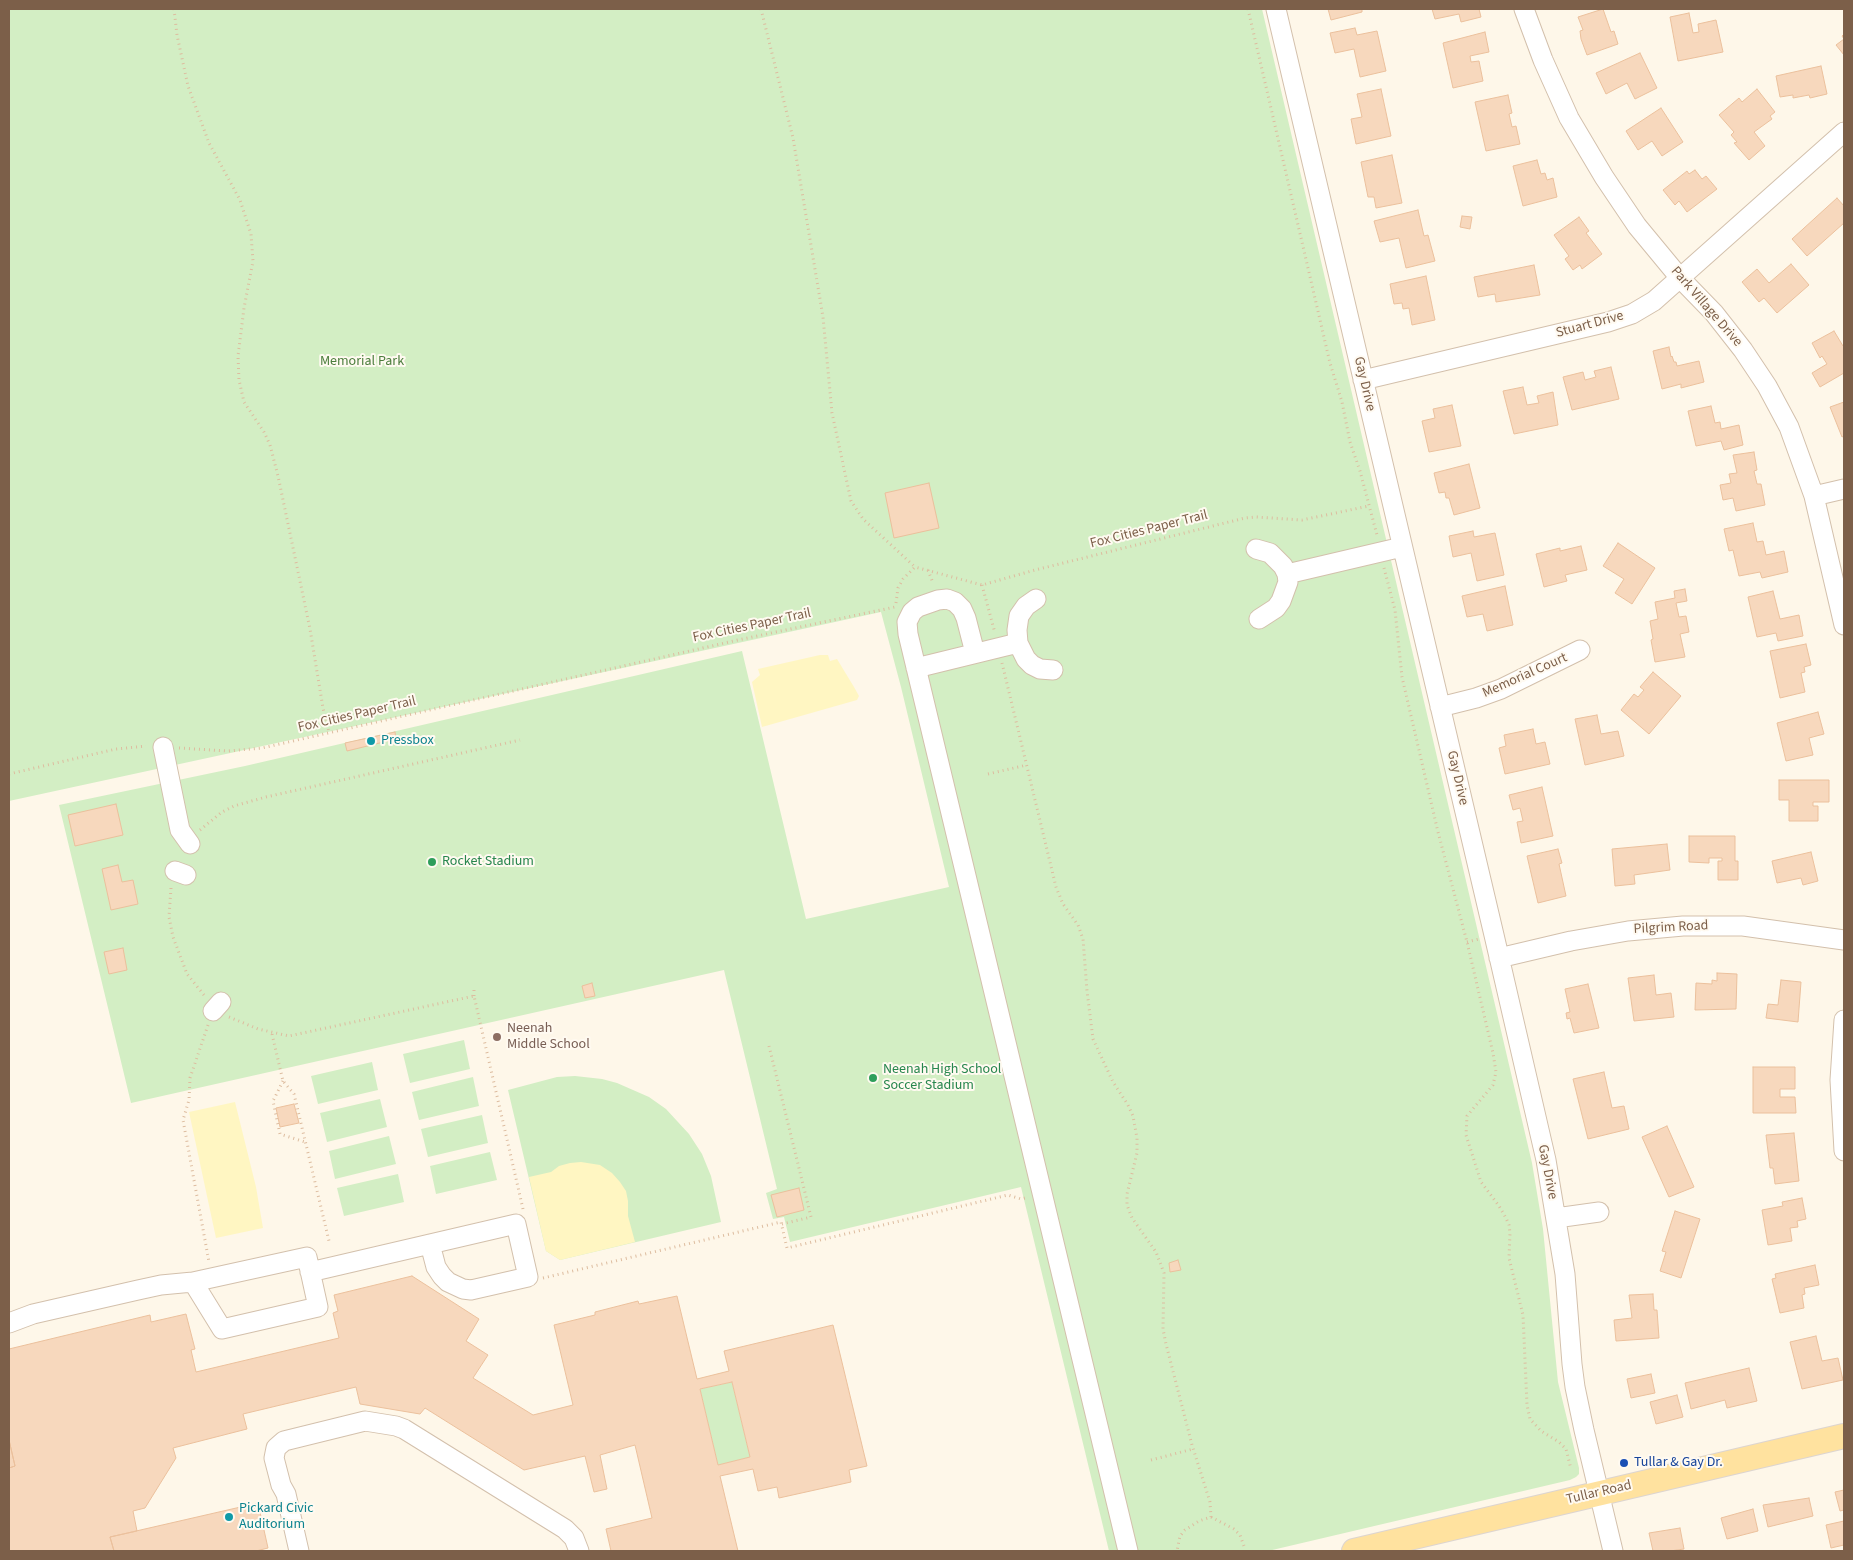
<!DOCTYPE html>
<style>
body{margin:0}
#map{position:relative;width:1853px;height:1560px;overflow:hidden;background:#fef7e9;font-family:"Source Sans 3",sans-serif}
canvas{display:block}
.frame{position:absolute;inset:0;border:10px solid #7c5f49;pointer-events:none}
</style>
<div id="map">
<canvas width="1853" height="1560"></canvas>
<div class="frame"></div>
</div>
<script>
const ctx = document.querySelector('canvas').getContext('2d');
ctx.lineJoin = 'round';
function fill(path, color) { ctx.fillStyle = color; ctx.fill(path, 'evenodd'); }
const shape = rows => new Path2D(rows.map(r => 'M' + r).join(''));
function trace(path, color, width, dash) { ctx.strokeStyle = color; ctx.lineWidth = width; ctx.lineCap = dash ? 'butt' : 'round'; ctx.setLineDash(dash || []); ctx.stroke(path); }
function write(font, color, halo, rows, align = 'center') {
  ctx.font = font + ' "Source Sans 3",sans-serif'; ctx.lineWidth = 4; ctx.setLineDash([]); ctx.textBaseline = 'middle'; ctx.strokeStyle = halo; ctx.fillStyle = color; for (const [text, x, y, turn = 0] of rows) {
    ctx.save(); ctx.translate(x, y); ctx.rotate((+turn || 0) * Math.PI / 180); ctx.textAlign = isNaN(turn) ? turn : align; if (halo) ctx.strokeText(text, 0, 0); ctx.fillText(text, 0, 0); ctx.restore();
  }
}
const green = shape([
 [9,9,1262,9,1532,1163,1543,1229,1558,1382,1579,1468,1579,1474,1576,1477,1570,1480,1268,1551,1109,1551,1021,1187,790,1242,784,1217,773,1219,766,1193,777,1189,724,970,131,1103,59,805,245,766,742,651,806,919,949,887,901,687,881,612,9,801],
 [464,1040,470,1069,410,1083,403,1054],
 [372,1062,378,1090,318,1104,311,1076],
 [575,1076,602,1079,617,1083,649,1097,666,1109,689,1134,702,1154,711,1176,721,1222,560,1260,546,1251,508,1090,557,1077],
 [473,1077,479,1106,419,1120,412,1092],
 [380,1099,387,1127,327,1142,320,1113],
 [482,1115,488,1143,428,1157,421,1129],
 [389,1136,396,1164,335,1179,329,1151],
 [490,1152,497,1180,436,1194,430,1166],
 [398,1174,404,1202,344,1216,337,1188],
 [732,1382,750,1457,718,1465,700,1389]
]);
const sand = shape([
 [820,655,828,655,830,661,837,659,854,687,859,696,857,700,762,727,752,682,760,675,758,669],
 [235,1102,256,1187,263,1228,216,1238,189,1112],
 [581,1162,600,1165,612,1173,620,1182,626,1191,628,1201,628,1216,635,1242,560,1260,546,1251,529,1177,551,1172,559,1166,570,1163]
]);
const building = shape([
 [1328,9,1362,9,1362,12,1331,20,1328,9],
 [1432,9,1479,9,1481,17,1461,22,1459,14,1435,19,1432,9],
 [1603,9,1611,32,1614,31,1618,44,1587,55,1581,39,1580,31,1583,30,1578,17,1603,9],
 [1689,13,1693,33,1699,32,1698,24,1716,20,1723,52,1678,61,1670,17,1689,13],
 [1355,28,1357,35,1377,31,1386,71,1360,77,1354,49,1335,53,1330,33,1355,28],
 [1485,32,1489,52,1470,56,1471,62,1479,61,1483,81,1453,88,1443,43,1485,32],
 [1844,34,1844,55,1836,45,1844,39,1842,36,1844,34],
 [1640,53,1657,88,1635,99,1627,83,1606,94,1596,73,1640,53],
 [1821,66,1827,94,1810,98,1809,95,1793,98,1793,95,1780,97,1776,76,1821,66],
 [1381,89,1391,136,1356,144,1351,119,1362,117,1357,94,1381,89],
 [1757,89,1775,112,1770,116,1772,119,1754,132,1765,146,1749,160,1734,143,1737,142,1731,135,1734,132,1719,115,1739,98,1742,102,1757,89],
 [1508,95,1512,113,1509,114,1512,127,1516,126,1520,144,1486,151,1475,102,1508,95],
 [1661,108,1683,142,1662,156,1652,141,1638,150,1626,131,1661,108],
 [1392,155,1402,203,1376,208,1374,197,1368,197,1361,162,1392,155],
 [1537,160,1541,174,1545,173,1547,180,1553,178,1557,197,1523,206,1513,166,1537,160],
 [1695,170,1702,179,1706,176,1717,189,1687,212,1679,201,1675,205,1663,190,1687,171,1689,174,1695,170],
 [1837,198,1844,206,1844,223,1807,256,1792,239,1837,198],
 [1418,210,1424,236,1428,235,1435,261,1406,268,1399,238,1380,242,1374,221,1418,210],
 [1462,216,1472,217,1470,229,1460,227,1462,216],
 [1579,217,1589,231,1586,233,1602,254,1582,269,1580,265,1573,270,1565,259,1569,256,1554,235,1579,217],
 [1791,264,1809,285,1777,313,1764,298,1759,302,1742,282,1757,269,1769,283,1791,264],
 [1534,265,1540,295,1496,302,1495,294,1478,297,1474,277,1534,265],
 [1426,276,1435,320,1412,325,1409,308,1403,309,1402,303,1394,304,1390,284,1426,276],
 [1834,331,1843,346,1844,345,1844,373,1820,387,1812,373,1827,364,1822,356,1820,358,1812,343,1834,331],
 [1669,347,1671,357,1672,356,1674,362,1676,362,1677,366,1699,361,1704,382,1681,388,1681,384,1662,389,1653,351,1669,347],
 [1611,367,1619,399,1572,410,1563,377,1583,372,1585,380,1596,377,1594,371,1611,367],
 [1523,387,1527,405,1539,403,1537,396,1553,392,1558,425,1514,434,1503,391,1523,387],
 [1844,402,1844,436,1842,437,1830,407,1844,402],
 [1452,405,1461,446,1429,452,1422,421,1435,418,1433,409,1452,405],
 [1711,406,1715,423,1720,422,1721,429,1739,425,1743,445,1724,450,1721,441,1696,446,1688,411,1711,406],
 [1754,452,1757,470,1754,471,1757,484,1761,484,1765,505,1736,511,1733,498,1723,500,1720,485,1731,483,1729,474,1737,473,1733,455,1754,452],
 [1469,464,1480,508,1454,515,1449,498,1446,498,1445,492,1439,493,1434,473,1469,464],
 [929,483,939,528,894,538,885,493,929,483],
 [1753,523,1757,542,1763,541,1766,555,1784,551,1788,572,1762,578,1760,572,1739,576,1733,550,1729,551,1724,529,1753,523],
 [1473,531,1474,537,1495,533,1504,575,1477,581,1471,553,1453,557,1449,536,1473,531],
 [1618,543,1655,568,1632,604,1615,593,1624,579,1603,566,1618,543],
 [1581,546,1587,570,1565,575,1567,581,1544,587,1536,554,1560,548,1560,551,1581,546],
 [1505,586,1513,625,1487,631,1483,614,1467,617,1462,596,1505,586],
 [1685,589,1687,601,1676,603,1679,617,1686,616,1689,632,1680,634,1685,657,1655,662,1651,640,1653,639,1650,621,1658,619,1655,602,1675,598,1674,591,1685,589],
 [1773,591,1780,619,1799,615,1803,636,1778,641,1776,633,1757,637,1748,597,1773,591],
 [1806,644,1811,665,1804,667,1805,672,1801,673,1805,692,1780,698,1770,651,1806,644],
 [1653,672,1681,696,1649,734,1621,710,1634,694,1638,697,1644,690,1640,687,1653,672],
 [1818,712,1824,734,1809,738,1813,755,1786,761,1777,723,1818,712],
 [1597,715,1601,734,1618,731,1624,756,1585,765,1575,719,1597,715],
 [1533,729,1536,744,1545,742,1550,764,1505,774,1499,748,1506,746,1504,735,1533,729],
 [395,732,396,739,347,751,345,743,395,732],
 [1779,780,1829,780,1829,802,1813,802,1813,806,1818,806,1818,821,1789,821,1789,800,1779,800,1779,780],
 [1542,787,1553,836,1521,843,1517,822,1523,821,1520,808,1513,810,1509,795,1542,787],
 [116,804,123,835,75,846,68,815,116,804],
 [1689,836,1735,836,1735,861,1738,861,1738,880,1718,880,1718,861,1722,861,1722,858,1709,858,1709,863,1689,862,1689,836],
 [1667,844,1670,870,1634,875,1635,884,1615,886,1612,849,1667,844],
 [1558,849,1562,863,1559,864,1566,896,1538,903,1527,856,1558,849],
 [1811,852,1818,881,1803,885,1801,878,1777,883,1772,861,1811,852],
 [118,865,122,882,133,880,138,904,111,910,102,869,118,865],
 [123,948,127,970,109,974,104,952,123,948],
 [1717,973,1737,974,1736,1009,1695,1010,1696,983,1712,984,1712,980,1717,981,1717,973],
 [1654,975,1656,995,1671,993,1674,1017,1634,1021,1628,978,1654,975],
 [1781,980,1801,982,1798,1022,1766,1018,1768,1004,1778,1005,1781,980],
 [592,983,595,996,585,998,582,986,592,983],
 [1588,984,1599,1028,1574,1033,1570,1018,1567,1019,1566,1013,1570,1012,1565,989,1588,984],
 [1753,1067,1795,1067,1795,1089,1780,1089,1780,1097,1795,1097,1796,1113,1753,1113,1753,1067],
 [1604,1072,1612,1108,1624,1106,1629,1129,1588,1139,1573,1079,1604,1072],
 [294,1104,299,1123,280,1127,276,1108,294,1104],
 [1667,1126,1694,1187,1669,1197,1642,1137,1667,1126],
 [1794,1133,1799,1181,1775,1184,1773,1168,1770,1168,1766,1135,1794,1133],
 [799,1188,804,1210,777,1217,771,1195,799,1188],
 [1802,1198,1806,1219,1797,1221,1798,1227,1790,1228,1792,1241,1768,1245,1762,1210,1783,1206,1782,1202,1802,1198],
 [1675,1211,1700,1219,1681,1278,1660,1271,1666,1252,1662,1251,1675,1211],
 [1178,1260,1181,1270,1170,1272,1169,1263,1178,1260],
 [1815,1265,1819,1285,1804,1288,1805,1294,1802,1295,1804,1308,1780,1313,1772,1279,1776,1278,1775,1274,1815,1265],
 [412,1276,479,1319,466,1341,488,1355,473,1378,533,1415,573,1405,554,1325,595,1315,595,1312,638,1301,639,1304,677,1296,697,1379,729,1371,724,1351,833,1325,867,1466,849,1470,851,1482,779,1498,777,1487,758,1491,753,1469,720,1476,738,1551,611,1551,606,1529,652,1518,635,1445,600,1455,607,1489,594,1492,585,1456,524,1470,425,1408,420,1414,360,1404,356,1387,243,1414,247,1429,173,1448,176,1458,145,1508,133,1511,137,1531,110,1537,114,1551,9,1551,9,1468,15,1466,9,1440,9,1349,150,1315,151,1322,186,1314,195,1349,191,1350,196,1372,339,1338,333,1313,338,1311,334,1295,412,1276],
 [732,1382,750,1457,718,1465,700,1389,732,1382],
 [1653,1294,1654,1310,1657,1310,1659,1338,1616,1341,1614,1320,1632,1318,1629,1295,1653,1294],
 [1816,1336,1822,1361,1838,1358,1843,1380,1802,1389,1790,1342,1816,1336],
 [1749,1368,1757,1401,1727,1408,1725,1400,1691,1409,1685,1383,1749,1368],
 [1651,1374,1655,1393,1631,1398,1627,1379,1651,1374],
 [1677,1395,1683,1417,1656,1424,1650,1402,1677,1395],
 [9,1440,15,1466,9,1468,9,1440],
 [1844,1490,1844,1510,1840,1511,1835,1492,1844,1490],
 [1809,1498,1813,1516,1768,1527,1763,1505,1809,1498],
 [258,1503,268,1548,256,1551,114,1551,110,1537,258,1503],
 [1753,1509,1758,1531,1727,1539,1721,1518,1753,1509],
 [1844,1521,1844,1545,1831,1548,1826,1525,1844,1521],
 [1680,1528,1684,1549,1670,1551,1653,1551,1649,1533,1680,1528]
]);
const path = shape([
 [174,9,177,35,188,86,209,143,240,200,251,234,253,261,244,308,238,356,239,380,244,402,264,432,270,445,278,476,310,629,323,708,329,732],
 [761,9,793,138,823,317,832,413,851,501,863,519,915,567],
 [1248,9,1330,363,1342,402,1350,442,1360,471,1377,535],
 [1384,568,1395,610,1402,677,1438,832,1467,942,1493,1053,1496,1072,1493,1085,1467,1116,1466,1135,1481,1182,1499,1206,1506,1218,1509,1225,1510,1233,1509,1258,1523,1315,1527,1405,1530,1419,1541,1431,1559,1442,1566,1449,1571,1469],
 [928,570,933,583],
 [982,585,995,633],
 [896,603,898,588,903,579,915,567,982,585,1035,570,1245,518,1256,517,1302,520,1369,506],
 [1002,663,1056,887,1063,904,1078,925,1083,939,1087,991,1093,1039,1113,1082,1128,1105,1133,1116,1137,1138,1137,1153,1127,1194,1127,1205,1132,1218,1156,1252,1164,1273,1163,1329,1166,1344,1192,1445,1210,1502,1211,1517,1199,1521,1185,1530,1180,1536,1177,1551],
 [179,748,228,751,262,748,738,640,895,607],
 [9,774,116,749,146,746],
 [988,774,1027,765],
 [200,830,222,812,234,806,266,797,520,740],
 [171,888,169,917,173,937,187,974,204,995],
 [1467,942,1479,939],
 [474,996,474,987],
 [229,1017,258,1029,289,1036,474,996,523,1209],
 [208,1025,190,1078,189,1100,183,1120,209,1262],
 [272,1034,283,1081,294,1094,329,1241],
 [769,1046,811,1217,782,1224],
 [283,1081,273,1101,280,1134,305,1142],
 [543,1278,781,1222,787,1248,1008,1195,1021,1199,1025,1198],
 [1151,1460,1193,1449],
 [1211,1517,1234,1529,1240,1535,1244,1546]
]);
const minor = shape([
 [1276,9,1494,935,1546,1160,1565,1274,1572,1364,1575,1387,1584,1430,1613,1551],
 [1524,9,1543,60,1569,118,1604,177,1637,226,1680,278,1714,313,1743,350,1767,386,1789,427,1814,496,1844,625],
 [1363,380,1608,322,1632,314,1654,301,1844,132],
 [1814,496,1844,489],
 [1256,549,1270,553,1283,566,1287,574,1288,582,1281,601,1276,608,1259,619],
 [1287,574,1402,547],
 [1036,599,1026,606,1019,616,1017,630,1018,643,1026,659,1032,665,1040,669,1053,670],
 [975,653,966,618,962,609,955,602,947,599,938,600,918,607,912,612,907,622,908,634,1128,1551],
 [916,668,1018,643],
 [1440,707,1476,698,1501,689,1580,650],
 [163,747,180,830,190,844],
 [175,871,186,875],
 [1499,958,1571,941,1628,931,1683,926,1743,926,1844,940],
 [213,1011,221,1002],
 [1844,1020,1840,1080,1844,1151],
 [1556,1218,1599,1212],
 [310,1272,516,1224,528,1277,471,1290,463,1289,448,1282,442,1276,436,1267,430,1244],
 [9,1323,33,1314,138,1290,161,1285,193,1282,307,1257,318,1307,222,1329,193,1282],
 [299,1551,286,1494,281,1485,274,1458,276,1448,284,1441,365,1421,396,1426,404,1429,565,1529,574,1538,579,1551]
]);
const major = shape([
 [1354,1551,1844,1436]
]);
const markers = [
 [371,741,5,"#0f9aa8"],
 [432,862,5,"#2e9e5b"],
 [497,1037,5,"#8d6e63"],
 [873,1078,5,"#2e9e5b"],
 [1624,1463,5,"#1a4fb4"],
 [229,1517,5,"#0f9aa8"]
];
const streetNames = [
 ["Park Village Drive",1706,307,49],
 ["Stuart Drive",1590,325,-15],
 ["Gay Drive",1364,384,77],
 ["Fox Cities Paper Trail",1149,530,-14],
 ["Fox Cities Paper Trail",752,626,-12],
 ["Memorial Court",1525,676,-24],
 ["Fox Cities Paper Trail",357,715,-13],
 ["Gay Drive",1457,778,77],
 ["Pilgrim Road",1671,928,-3],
 ["Gay Drive",1547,1172,79],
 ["Tullar Road",1599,1493,-13]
];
const parkNames = [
 ["Memorial Park",362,362]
];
const cultureNames = [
 ["Pressbox",381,741],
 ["Pickard Civic",239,1509],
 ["Auditorium",239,1525]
];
const leisureNames = [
 ["Rocket Stadium",442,862],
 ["Neenah High School",883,1070],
 ["Soccer Stadium",883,1086]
];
const educationNames = [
 ["Neenah",507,1029],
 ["Middle School",507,1045]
];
const transitNames = [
 ["Tullar & Gay Dr.",1634,1463]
];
fill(green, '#d3eec4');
fill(sand, '#fff6c2');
fill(building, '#f7d8bd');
trace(building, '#ebc09c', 1);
trace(minor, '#d3c0ac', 21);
trace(major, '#ddd5d0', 26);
trace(path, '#ddbc9f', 3, [1, 4]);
trace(minor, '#fff', 19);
trace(major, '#ffe29f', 24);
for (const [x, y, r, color] of markers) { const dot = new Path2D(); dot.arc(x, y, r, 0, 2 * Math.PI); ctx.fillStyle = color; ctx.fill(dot); trace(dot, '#fffaf1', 2); }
write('14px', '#7c5f49', '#fffaf1', streetNames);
write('14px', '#4b7d3c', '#fffaf1', parkNames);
write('14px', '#0d838f', '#fffaf1', cultureNames, 'left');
write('14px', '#27864d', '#fffaf1', leisureNames, 'left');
write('14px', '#785e54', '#fffaf1', educationNames, 'left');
write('14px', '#164399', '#fffaf1', transitNames, 'left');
</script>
